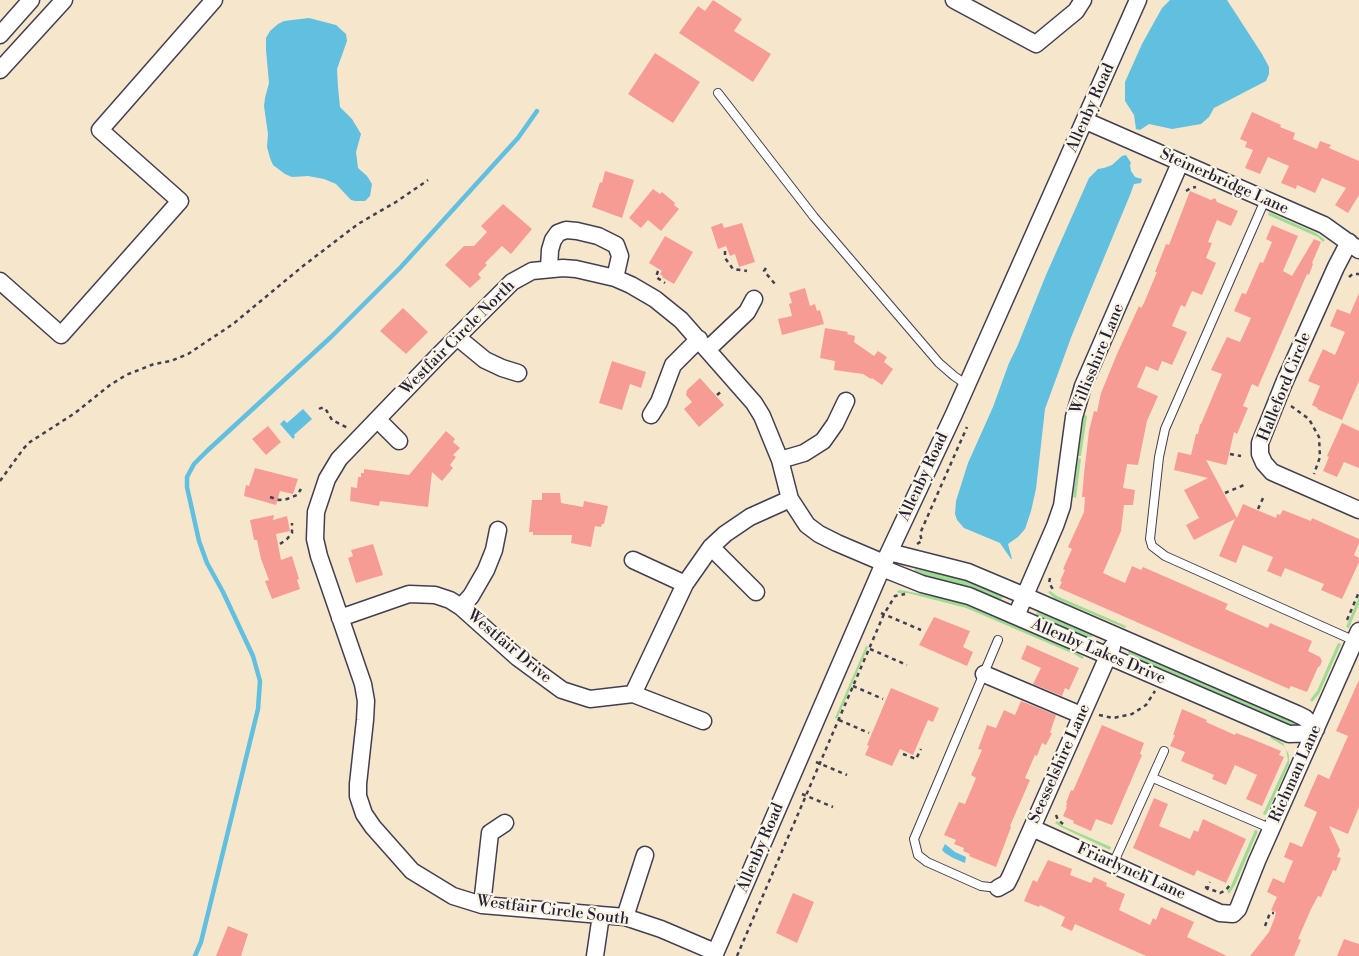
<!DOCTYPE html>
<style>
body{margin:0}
canvas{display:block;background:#f6e6cc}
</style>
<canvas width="1359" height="956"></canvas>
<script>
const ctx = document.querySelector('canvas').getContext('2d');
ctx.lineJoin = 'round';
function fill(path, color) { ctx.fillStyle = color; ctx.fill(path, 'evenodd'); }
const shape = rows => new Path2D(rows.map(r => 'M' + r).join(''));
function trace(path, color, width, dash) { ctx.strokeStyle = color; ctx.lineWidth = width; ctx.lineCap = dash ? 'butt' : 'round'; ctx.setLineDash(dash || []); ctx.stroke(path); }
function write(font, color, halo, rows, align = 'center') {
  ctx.font = font + ' "Libre Bodoni",serif'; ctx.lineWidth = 4.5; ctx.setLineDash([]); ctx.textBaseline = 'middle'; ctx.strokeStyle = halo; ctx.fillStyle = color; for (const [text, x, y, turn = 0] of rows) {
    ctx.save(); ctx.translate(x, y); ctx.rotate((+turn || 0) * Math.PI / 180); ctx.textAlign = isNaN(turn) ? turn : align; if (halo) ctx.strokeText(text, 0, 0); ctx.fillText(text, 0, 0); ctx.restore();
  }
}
const green = shape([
 [1269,212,1316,233,1325,240,1323,242,1318,237,1268,215],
 [1084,415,1087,416,1081,456,1078,456],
 [1078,458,1081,459,1076,498,1073,497],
 [915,569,960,578,979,585,1002,594,1003,598,998,600,961,585,916,574,914,571],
 [900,590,948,599,966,605,1073,650,1084,657,1082,659,1076,655,966,608,908,593,898,593,897,591],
 [1050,591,1057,596,1126,626,1125,628,1054,598,1048,592],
 [1359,597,1359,604,1349,628,1346,627],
 [1039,610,1093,634,1092,637,1088,638,1039,616,1036,614],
 [1338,643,1341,644,1319,694,1312,702,1310,700,1317,691],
 [866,646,868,647,837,719,835,718],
 [1130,650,1297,723,1297,725,1293,726,1129,655,1128,652],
 [1271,736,1283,743,1289,755,1289,764,1266,815,1263,814,1288,760,1286,749,1284,746,1270,738],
 [1057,821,1063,826,1111,847,1110,850,1061,827,1055,823],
 [1255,830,1258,831,1235,885,1229,894,1227,891,1230,888]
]);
const water = shape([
 [1170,0,1227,0,1262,54,1269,67,1269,74,1266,81,1214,108,1209,117,1201,124,1172,129,1149,124,1140,130,1136,129,1134,115,1125,101,1125,82,1142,44,1162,8],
 [309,18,336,25,346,34,347,41,337,69,338,87,340,107,352,119,361,134,356,152,358,168,367,176,372,184,370,196,365,201,355,201,351,200,336,184,324,179,308,176,292,177,285,174,273,165,270,158,267,147,268,134,264,106,265,98,269,83,266,50,266,38,270,31,278,24,284,21],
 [1126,155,1131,163,1130,165,1131,171,1135,177,1142,179,1141,183,1134,184,1130,195,1072,335,1045,409,1036,489,1031,511,1025,529,1018,537,1008,544,1012,559,1011,559,1000,543,964,528,957,520,955,514,956,501,968,463,993,407,1009,363,1017,347,1046,275,1089,178,1098,169,1104,168,1112,165,1122,156],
 [303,409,312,419,294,435,295,437,293,439,280,424,284,420,287,423],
 [945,844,955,852,966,857,965,863,953,858,945,853,942,850]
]);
const stream = shape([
 [195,956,201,942,258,709,260,681,253,656,223,592,207,563,199,541,187,487,187,477,194,464,207,451,331,337,400,268,518,138,537,111]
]);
const building = shape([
 [713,0,742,19,734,31,771,54,753,82,679,33,698,6,705,11],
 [655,53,700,82,673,123,628,94],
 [1252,112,1281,125,1280,127,1295,133,1293,139,1317,149,1320,141,1331,145,1329,148,1359,161,1359,195,1348,213,1335,205,1346,188,1322,178,1315,193,1297,185,1296,189,1281,183,1289,166,1268,157,1260,174,1245,168,1253,150,1245,147,1247,142,1240,139],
 [605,171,634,180,622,218,592,207,600,182,602,183],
 [653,189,660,194,662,192,675,203,674,205,679,209,661,231,648,220,641,228,629,218],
 [1190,191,1211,200,1215,198,1217,202,1238,211,1231,226,1217,220,1208,242,1212,243,1206,258,1216,263,1202,295,1192,291,1185,307,1181,305,1172,326,1187,332,1172,365,1162,361,1158,371,1146,366,1137,387,1158,396,1147,421,1138,465,1127,464,1123,488,1135,490,1133,505,1124,505,1121,531,1103,573,1125,583,1132,566,1141,570,1143,567,1228,604,1225,609,1268,628,1270,623,1312,641,1308,651,1320,657,1322,661,1320,666,1318,667,1307,692,1291,686,1289,689,1059,588,1062,582,1060,581,1065,570,1063,569,1072,549,1068,547,1084,512,1085,497,1082,497,1084,474,1089,431,1094,411,1097,412,1101,393,1117,354,1139,306,1141,308,1144,303,1157,272,1155,272,1166,244,1169,245],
 [503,204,532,229,511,254,502,246,485,263,487,265,478,274,481,278,470,288,445,265,464,246,474,246,487,232,481,226],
 [722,223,724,228,742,223,755,262,739,267,735,254,730,256,726,246,718,249,711,227],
 [1272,225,1298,236,1283,271,1292,276,1314,239,1321,242,1312,263,1313,264,1309,275,1307,274,1258,387,1252,384,1243,406,1248,408,1237,434,1234,432,1227,463,1226,465,1206,460,1237,518,1243,504,1276,518,1277,514,1280,515,1283,510,1311,521,1312,518,1359,539,1359,543,1354,555,1359,558,1359,562,1342,599,1321,590,1324,584,1285,568,1281,577,1267,571,1273,557,1243,545,1236,563,1219,556,1235,519,1194,540,1186,525,1199,518,1184,490,1208,478,1174,470,1178,452,1191,455,1196,434,1198,434,1200,424,1201,424,1222,374,1211,370,1227,337,1240,342,1251,318,1234,311,1242,293,1246,294,1260,262,1263,263,1272,242,1266,239],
 [665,236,693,252,674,284,662,277,663,276,660,274,662,271,649,263],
 [805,288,810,306,815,304,817,311,820,310,824,324,782,335,778,319,792,316,789,304,792,303,789,293],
 [1359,293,1359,381,1342,420,1317,409,1318,408,1312,405,1320,386,1308,381,1323,349,1335,355,1345,332,1330,326,1337,309,1350,314],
 [403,308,428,332,406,354,380,331],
 [825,328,848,332,847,334,855,336,854,342,874,356,878,351,887,357,884,362,893,369,882,385,872,378,871,379,863,374,834,370,835,361,820,358],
 [612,361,646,372,641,388,630,384,622,410,599,403],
 [700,378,724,405,699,427,684,409,692,402,686,395,687,390],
 [1342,423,1359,431,1359,468,1344,462,1337,477,1323,471,1329,457,1327,456],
 [268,426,281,442,266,455,252,439],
 [446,431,455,439,453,442,460,448,453,455,456,457,450,465,453,468,442,481,432,472,428,507,380,501,379,506,350,501,351,487,357,488,358,477,361,477,361,473,364,473,364,469,409,475],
 [255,468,298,479,293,494,280,491,276,505,244,496,246,485,249,486],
 [542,493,560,493,561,503,583,507,584,501,608,506,604,524,602,524,601,527,595,526,591,547,571,543,572,535,533,535,533,532,529,532,532,500,542,500],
 [274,515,273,520,287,516,290,531,276,534,281,560,292,556,299,579,297,580,300,589,272,599,265,581,269,580,261,559,257,540,254,540,250,520],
 [373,544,383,575,356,583,348,558,353,556,351,550],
 [934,617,970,631,963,647,973,652,967,666,919,645],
 [1027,645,1079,668,1069,690,1065,688,1062,696,1033,684,1041,668,1021,659],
 [1359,680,1359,807,1348,834,1329,826,1340,850,1337,857,1341,858,1336,871,1333,870,1321,897,1318,896,1311,909,1298,939,1301,940,1294,956,1250,956,1269,932,1275,917,1276,912,1271,910,1277,897,1267,892,1273,878,1284,883,1293,861,1284,857,1290,842,1302,847,1317,812,1304,806,1310,792,1318,774,1329,779,1348,736,1336,731],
 [891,688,939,708,933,722,928,720,913,755,900,749,892,766,865,755,869,746,867,745],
 [1021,701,1056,715,1050,733,1052,733,1046,745,1042,743,1037,756,1035,755,1025,778,1030,780,1010,826,1011,827,996,867,969,856,970,854,963,851,964,848,954,844,956,840,944,835,959,802,965,804,976,778,971,775,982,750,978,749,987,725,996,728,1004,710,1015,715],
 [1182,709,1207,720,1206,722,1235,735,1236,733,1252,739,1281,751,1279,755,1284,757,1262,806,1246,799,1257,775,1235,765,1226,785,1212,779,1214,775,1181,761,1185,752,1170,746,1175,735,1173,735],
 [1102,725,1144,743,1140,754,1142,755,1112,825,1096,819,1091,831,1073,823,1074,821,1063,816,1067,807,1066,807,1067,803,1066,803,1071,790,1073,791],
 [1154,798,1168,804,1159,826,1190,839,1194,830,1198,832,1203,819,1246,839,1226,883,1197,870,1194,876,1133,848],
 [1048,860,1072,869,1070,875,1091,883,1094,877,1107,883,1106,886,1125,894,1119,910,1150,925,1153,918,1156,920,1161,907,1194,922,1187,937,1227,956,1146,956,1075,924,1072,931,1061,926,1065,917,1040,905,1039,907,1024,901,1033,880,1037,882],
 [793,893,814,902,797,943,776,933],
 [228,926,248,934,241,956,216,956],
 [1344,939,1359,944,1359,956,1337,956]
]);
const path = shape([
 [1186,191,1191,188,1196,187],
 [725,251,725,258,733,269,747,271],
 [766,268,764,271,775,284],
 [658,271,656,277,665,283],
 [1349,277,1353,274,1359,274],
 [717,395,723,390],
 [1291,406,1309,419,1319,437,1320,457,1314,474],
 [319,409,321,408,325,408,332,420,348,428],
 [1230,454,1241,456],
 [0,481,24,448,30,442,75,413,110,385,126,375,154,364,171,361,188,354,233,324,303,266,358,224,396,202,428,180],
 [1225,493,1244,485],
 [270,497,279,500,287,499,297,495,301,489],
 [1258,509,1264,496],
 [280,544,287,539,292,533,292,523],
 [917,544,922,541,920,534,922,529,967,427],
 [1050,578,1049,583,1054,591],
 [881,613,921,630],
 [1347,620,1359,592],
 [870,649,907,665],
 [853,686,883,699],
 [1099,715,1113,718,1132,714,1146,705,1155,691],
 [839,720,869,733],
 [903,754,916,759,921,749],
 [816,762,847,775],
 [802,794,833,807],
 [1056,815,1058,820,1063,824],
 [1205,887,1220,893,1226,890,1230,885],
 [1207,890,1210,882],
 [1265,926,1270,913,1274,913],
 [737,956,884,614,895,596,905,594]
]);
const service = shape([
 [718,93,814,217,939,363,954,376,967,385],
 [1265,200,1165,429,1159,457,1150,539,1152,546,1165,556,1355,641],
 [1153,778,1272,829],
 [1113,864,1164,751],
 [998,888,981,886,927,862,918,855,914,839,998,640]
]);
const minor = shape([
 [954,0,1036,44,1076,11,1083,0],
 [0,35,31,0],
 [0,70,64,0],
 [1086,121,1324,225,1359,250],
 [1349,242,1336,267,1284,383,1260,443,1260,454,1264,463,1272,472,1359,510],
 [549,268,550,250,553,240,558,233,566,230,577,231,598,236,616,245,620,256,615,278],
 [0,281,61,335,180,201,100,130,214,0],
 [457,337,485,360,502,368,518,373],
 [708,349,747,312,754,299],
 [651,415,659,402,673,365,699,339],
 [378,420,399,441],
 [780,460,804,453,823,441,835,424,846,401],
 [711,547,756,592],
 [889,552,968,572,1025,596,1297,714,1305,718,1316,729],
 [633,560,685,584],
 [882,568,922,584,969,596,1289,734,1314,733],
 [461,607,471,596,486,570,494,550,498,530],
 [1016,616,1055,526,1062,506,1074,417,1083,386,1180,163],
 [340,618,409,594,435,595,450,600,461,607,517,657,562,690,590,699,633,694,685,584,711,547,725,534,750,517,790,499],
 [984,674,1081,715],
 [633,694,703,721],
 [1032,828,1220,913,1233,914,1238,909,1257,861,1359,631],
 [998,888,1007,883,1011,875,1112,647],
 [482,905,490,833,505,823],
 [625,917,645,855],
 [715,952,661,929,625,917,482,905,453,896,412,871,373,827,364,814,358,796,358,784,365,720,366,701,363,684,319,556,315,539,316,512,327,479,339,459,439,355,512,282,532,271,563,268,576,269,615,278,631,285,655,299,681,320,754,403,762,416,780,460,790,499,807,525,819,534,837,543,884,563],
 [595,956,601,915],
 [714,956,884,563,954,414,1138,0]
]);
const streetNames = [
 ["Allenby Road",1091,108,-66],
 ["Steinerbridge Lane",1224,182,24],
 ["Westfair Circle North",458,338,-45],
 ["Willisshire Lane",1098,359,-68],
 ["Halleford Circle",1285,387,-68],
 ["Allenby Road",924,477,-65],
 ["Westfair Drive",509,647,40],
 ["Allenby Lakes Drive",1098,652,23],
 ["Seesselshire Lane",1060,764,-66],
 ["Richman Lane",1296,774,-66],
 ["Allenby Road",761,848,-67],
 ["Friarlynch Lane",1131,872,24],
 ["Westfair Circle South",553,911,7]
];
fill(green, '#9edc91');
fill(water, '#61bfdf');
trace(stream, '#61bfdf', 4.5);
fill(building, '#f79c94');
trace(service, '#423f51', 10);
trace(minor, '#423f51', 19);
trace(path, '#423f51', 2.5, [4, 4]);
trace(service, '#fff', 8);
trace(minor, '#fff', 16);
write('16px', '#22223b', '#fcf5e5', streetNames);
</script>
